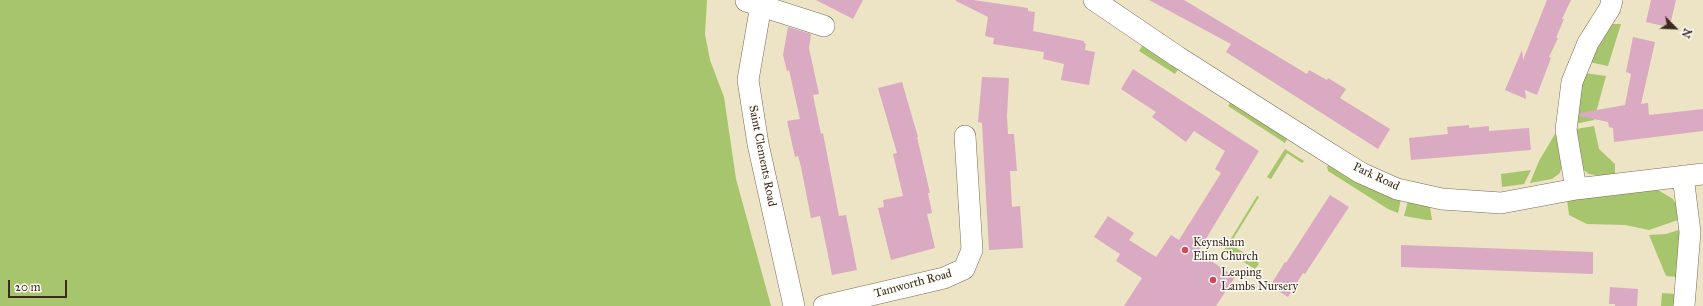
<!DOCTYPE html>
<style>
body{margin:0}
#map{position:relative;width:1703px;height:306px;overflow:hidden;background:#ede4c5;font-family:"IM FELL Great Primer",serif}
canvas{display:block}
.north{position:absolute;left:1655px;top:8px;width:40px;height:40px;-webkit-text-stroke:3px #fdfcf7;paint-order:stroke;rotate:114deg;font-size:11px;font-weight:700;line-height:16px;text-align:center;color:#3b2a1e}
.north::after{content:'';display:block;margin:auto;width:14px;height:18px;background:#3b2a1e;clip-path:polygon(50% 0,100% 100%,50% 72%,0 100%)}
.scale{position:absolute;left:8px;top:280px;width:59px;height:18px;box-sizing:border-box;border:2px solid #3b2a1e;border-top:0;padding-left:5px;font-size:12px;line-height:14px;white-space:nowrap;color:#3b2a1e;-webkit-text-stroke:3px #fdfcf7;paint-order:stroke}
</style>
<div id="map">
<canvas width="1703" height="306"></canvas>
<div class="north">N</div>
<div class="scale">20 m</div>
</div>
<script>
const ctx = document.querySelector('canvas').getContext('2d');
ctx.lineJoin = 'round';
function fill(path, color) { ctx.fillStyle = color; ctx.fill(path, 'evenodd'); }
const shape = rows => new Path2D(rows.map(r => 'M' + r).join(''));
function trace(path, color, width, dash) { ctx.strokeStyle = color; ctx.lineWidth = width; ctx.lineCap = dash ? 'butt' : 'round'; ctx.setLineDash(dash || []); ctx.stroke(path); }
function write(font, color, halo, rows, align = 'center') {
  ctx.font = font + ' "IM FELL Great Primer",serif'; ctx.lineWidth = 3; ctx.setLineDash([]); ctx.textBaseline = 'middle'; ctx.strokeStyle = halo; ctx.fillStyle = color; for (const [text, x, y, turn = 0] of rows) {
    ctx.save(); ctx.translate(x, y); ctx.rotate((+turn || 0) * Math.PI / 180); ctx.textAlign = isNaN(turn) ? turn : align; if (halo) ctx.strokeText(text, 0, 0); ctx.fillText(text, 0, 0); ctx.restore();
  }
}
const green = shape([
 [0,0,707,0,705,34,710,60,724,97,736,179,771,306,0,306],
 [1610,24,1621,24,1608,66,1589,62],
 [1143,45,1179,68,1175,74,1139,51],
 [1584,73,1606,76,1594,120,1575,124],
 [1231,101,1288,137,1285,143,1228,106],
 [1594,126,1599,149,1615,164,1615,178,1589,174,1581,168,1576,129],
 [1555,134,1559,134,1559,155,1562,164,1560,173,1552,179,1530,183,1539,161],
 [1285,149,1304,161,1302,163,1287,153,1271,179,1267,177],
 [1329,164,1401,199,1398,213,1388,209,1328,171,1327,167],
 [1531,170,1524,184,1502,187,1501,174],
 [1648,190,1658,190,1673,199,1678,207,1681,219,1649,230,1625,225,1587,224,1569,215,1567,200],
 [1257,196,1259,197,1230,244,1257,261,1259,264,1255,269,1224,250],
 [1408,201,1430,207,1432,220,1427,220,1404,216],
 [1682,229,1677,277,1666,276,1649,235,1666,234],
 [1662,293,1676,294,1676,306,1661,306]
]);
const building = shape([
 [816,0,863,0,853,19],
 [956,0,973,0,1028,8,1028,11,1035,12,1033,31,1084,41,1084,43,1086,44,1085,50,1095,52,1089,85,1061,80,1064,64,1043,59,1044,52,993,44,994,38,985,36,988,17,956,1],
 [1149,0,1184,0,1307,74,1309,70,1327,80,1328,78,1346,89,1340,98,1390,129,1378,149,1226,52,1231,44],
 [1547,0,1571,0,1562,19,1564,19,1556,38,1558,38,1549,57,1551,58,1537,95,1525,90,1526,99,1505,90,1522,50,1523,60],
 [1651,0,1676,0,1671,21,1669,21,1668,27,1646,22],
 [788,27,811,34,809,48,819,94,813,95,821,134,823,133,839,216,846,215,857,270,832,275,820,216,811,218,801,167,798,156,795,157,787,121,800,119,789,70,787,71,783,55],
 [1633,37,1655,42,1641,104,1648,103,1649,115,1703,109,1703,131,1614,142,1613,128,1609,127,1608,122,1580,116,1580,113,1625,105,1631,74,1626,72],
 [1133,69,1259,151,1198,252,1235,277,1216,306,1124,306,1142,278,1116,261,1120,254,1094,237,1108,216,1134,233,1129,240,1156,257,1171,235,1179,240,1221,173,1215,169,1225,151,1194,131,1186,142,1152,117,1156,112,1121,89],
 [982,77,1009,78,1007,116,1008,134,1014,134,1017,171,1010,171,1012,207,1020,206,1023,248,989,250,982,123,978,122],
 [902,82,918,137,917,137,930,193,928,193,932,213,927,214,935,248,891,260,878,208,884,207,883,200,903,196,893,154,897,153,878,88],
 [1469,125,1469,128,1489,126,1489,131,1529,128,1531,150,1411,160,1409,138,1448,134,1447,127],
 [1330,195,1349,207,1305,274,1303,273,1288,297,1270,286,1285,262,1286,263],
 [1401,245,1593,252,1593,274,1401,267],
 [1610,287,1638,289,1637,306,1615,306,1615,304,1609,304]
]);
const minor = shape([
 [1094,0,1178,57,1321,148,1361,173,1397,189,1442,199,1501,203,1576,189,1703,174],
 [746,1,824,26],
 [761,5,748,80,758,144,794,306],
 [1683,176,1690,232,1684,306],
 [1576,189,1566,130,1572,82,1588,43,1610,8,1612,0],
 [824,306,944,278,964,269,972,250,965,136]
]);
const markers = [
 [1185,250,4,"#d1495b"],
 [1213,280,4,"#d1495b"]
];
const streetNames = [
 ["Saint Clements Road",762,156,79],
 ["Park Road",1376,177,25],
 ["Tamworth Road",913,284,-15]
];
const poiNames = [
 ["Keynsham",1193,243],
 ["Elim Church",1193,257],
 ["Leaping",1221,273],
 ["Lambs Nursery",1221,287]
];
fill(green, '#a7c56c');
fill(building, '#daa9c2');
trace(minor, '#796b58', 22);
trace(minor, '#fff', 21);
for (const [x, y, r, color] of markers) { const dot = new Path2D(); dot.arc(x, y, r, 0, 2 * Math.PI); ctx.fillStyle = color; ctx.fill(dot); trace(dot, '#fdfcf7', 1.5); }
write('12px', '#3b2a1e', '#fdfcf7', streetNames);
write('12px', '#3b2a1e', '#fdfcf7', poiNames, 'left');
</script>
